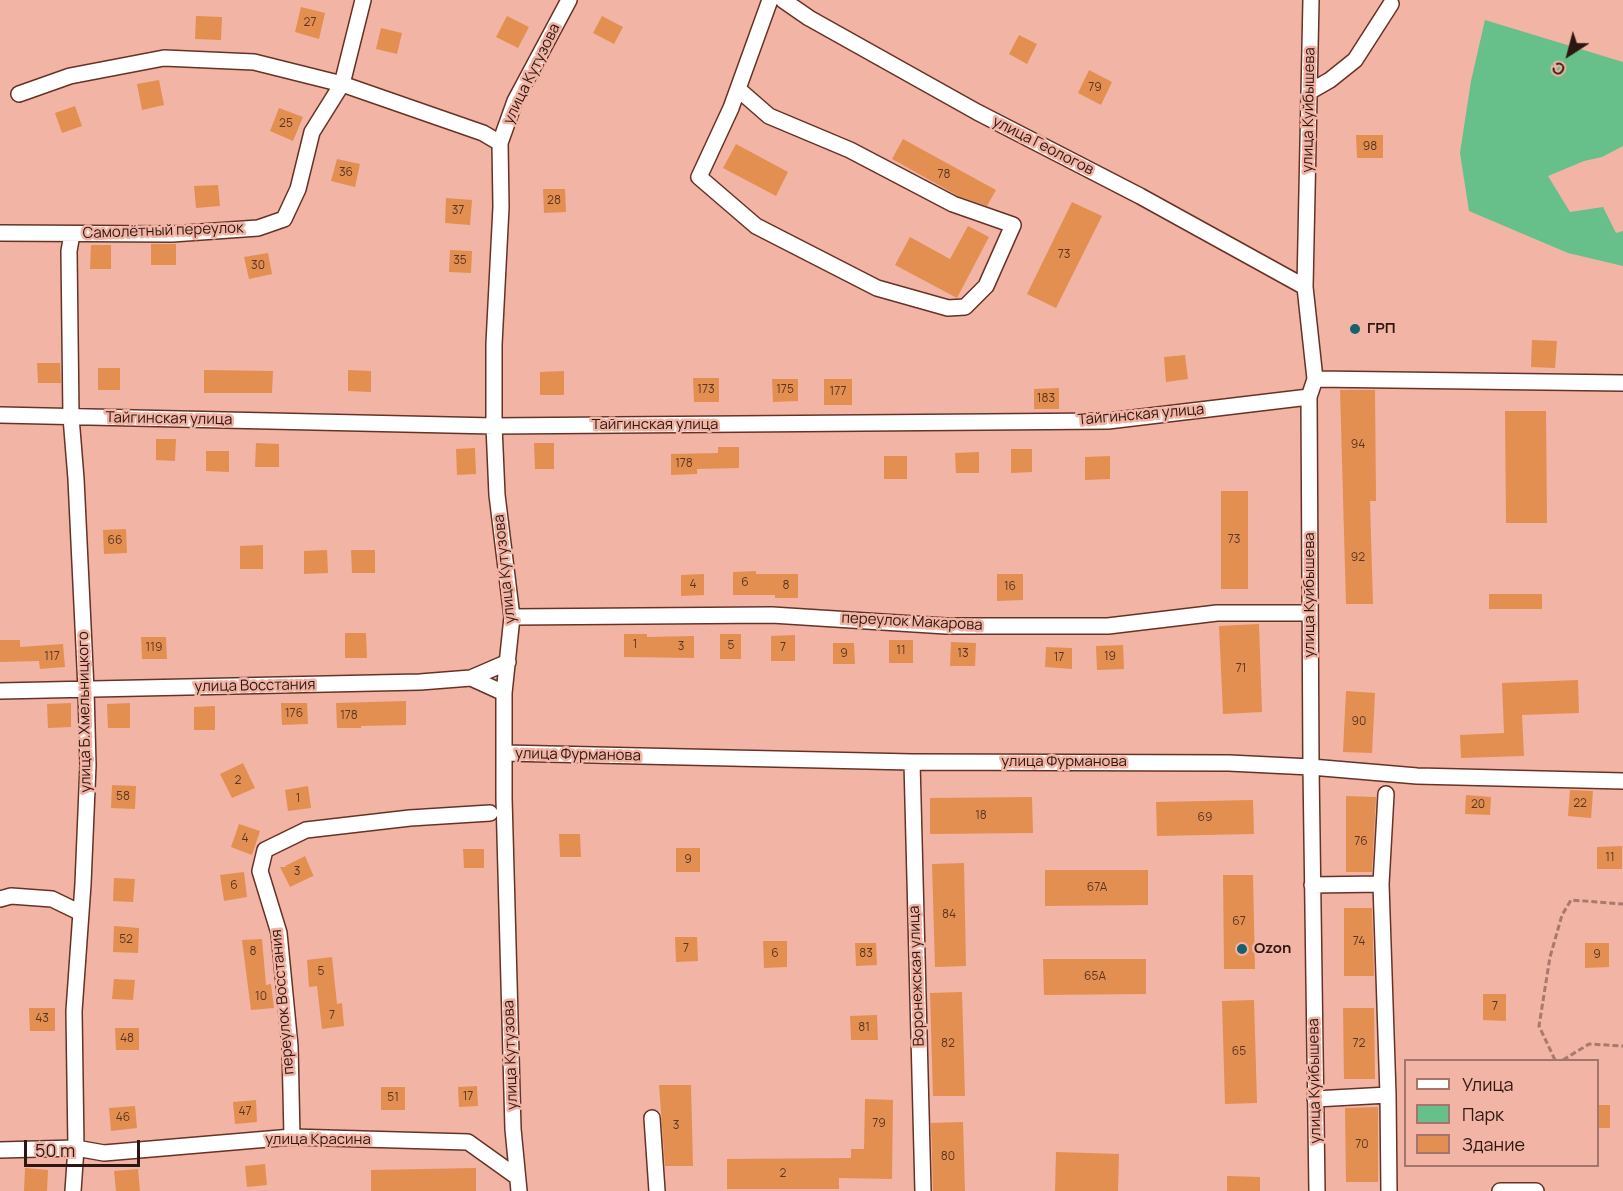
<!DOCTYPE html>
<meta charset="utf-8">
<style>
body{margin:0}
#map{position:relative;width:1623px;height:1191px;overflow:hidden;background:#f2b4a4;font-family:Manrope,sans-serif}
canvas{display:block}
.legend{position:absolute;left:1404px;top:1059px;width:195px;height:108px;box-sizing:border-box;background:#f2b4a4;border:2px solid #a4756a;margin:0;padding:8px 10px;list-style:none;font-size:18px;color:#2e1712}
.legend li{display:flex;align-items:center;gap:12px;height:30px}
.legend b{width:30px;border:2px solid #a4756a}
.north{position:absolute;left:1539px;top:24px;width:60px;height:60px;-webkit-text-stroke:4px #f2b4a4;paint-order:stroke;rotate:216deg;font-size:16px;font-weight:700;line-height:24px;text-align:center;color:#2e1712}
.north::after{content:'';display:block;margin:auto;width:21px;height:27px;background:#2e1712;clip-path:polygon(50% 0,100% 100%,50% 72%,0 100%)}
.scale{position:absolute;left:24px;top:1140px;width:116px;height:27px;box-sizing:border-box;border:3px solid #2e1712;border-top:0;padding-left:8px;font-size:18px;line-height:21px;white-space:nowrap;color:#2e1712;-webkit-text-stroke:4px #f2b4a4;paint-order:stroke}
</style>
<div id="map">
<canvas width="1623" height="1191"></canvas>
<ul class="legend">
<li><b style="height:8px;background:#fff"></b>Улица</li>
<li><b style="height:16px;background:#67bf89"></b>Парк</li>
<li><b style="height:16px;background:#e38f52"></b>Здание</li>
</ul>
<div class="north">С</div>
<div class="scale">50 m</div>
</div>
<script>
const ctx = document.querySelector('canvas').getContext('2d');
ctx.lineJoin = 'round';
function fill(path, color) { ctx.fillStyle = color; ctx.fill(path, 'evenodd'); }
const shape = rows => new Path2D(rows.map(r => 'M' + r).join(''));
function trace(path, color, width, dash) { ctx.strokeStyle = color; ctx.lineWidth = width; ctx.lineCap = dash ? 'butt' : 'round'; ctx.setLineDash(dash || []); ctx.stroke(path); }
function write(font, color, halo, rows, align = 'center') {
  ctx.font = font + ' Manrope,sans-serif'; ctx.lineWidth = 5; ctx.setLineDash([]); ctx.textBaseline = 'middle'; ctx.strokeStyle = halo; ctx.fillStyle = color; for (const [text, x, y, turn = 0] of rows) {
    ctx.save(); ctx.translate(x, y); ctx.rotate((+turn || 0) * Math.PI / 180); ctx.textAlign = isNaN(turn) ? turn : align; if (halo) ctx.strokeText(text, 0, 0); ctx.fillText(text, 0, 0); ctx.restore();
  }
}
const green = shape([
 [1485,20,1623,62,1623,146,1602,157,1584,161,1548,176,1570,212,1603,207,1616,233,1623,231,1623,266,1568,253,1469,211,1460,153,1471,81]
]);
const building = shape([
 [301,7,325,13,319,39,295,32],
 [196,16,222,17,221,40,195,39],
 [507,16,529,27,518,48,496,37],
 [602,16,623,27,614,44,593,33],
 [381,28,402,33,397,54,376,49],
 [1019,35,1037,44,1027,64,1009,54],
 [1089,70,1112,82,1101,105,1078,93],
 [159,80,164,105,142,110,137,84],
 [75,106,82,126,62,133,55,113],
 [279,108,303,117,293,141,270,131],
 [1356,135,1383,135,1383,158,1357,158],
 [903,139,996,190,987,206,958,196,892,159],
 [736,144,788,172,776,196,723,168],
 [337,159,360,164,355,187,331,181],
 [218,185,220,206,196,208,194,186],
 [543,189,565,189,566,212,544,213],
 [446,198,472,200,470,225,445,223],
 [1072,202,1102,216,1056,308,1027,294],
 [968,226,989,237,957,298,895,265,910,237,950,259],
 [151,244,176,244,176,265,151,265],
 [91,245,111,245,111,269,90,269],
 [450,250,472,251,471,273,449,272],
 [268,253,272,274,249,279,244,257],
 [1532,340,1557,341,1555,368,1531,367],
 [1185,355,1188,379,1166,382,1164,357],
 [37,363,60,363,61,383,38,383],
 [98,368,120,368,120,390,98,390],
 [204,370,273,371,272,393,204,393],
 [348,370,371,371,371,392,348,391],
 [564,371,564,395,540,395,540,372],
 [693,378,719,378,719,402,694,402],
 [772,379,798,379,798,401,773,402],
 [824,379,852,379,852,405,824,405],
 [1059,388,1059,409,1034,409,1034,389],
 [1340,390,1375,390,1376,501,1370,501,1373,604,1346,604],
 [1505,411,1546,411,1547,523,1506,523],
 [156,439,176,439,175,461,156,460],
 [256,443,279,444,279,467,255,467],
 [534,443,554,443,554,469,535,469],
 [718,447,739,447,739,468,697,469,697,474,671,475,671,454,718,453],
 [475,448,476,474,457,475,456,449],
 [1011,449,1032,449,1032,472,1011,473],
 [206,451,229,451,229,472,206,471],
 [979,452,979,473,956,473,955,453],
 [884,456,907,456,907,479,884,479],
 [1110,456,1110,479,1085,480,1085,457],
 [1221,491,1248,491,1248,589,1221,589],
 [126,529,127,553,104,554,103,530],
 [263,545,263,569,240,569,240,546],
 [327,550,328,573,304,574,304,551],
 [351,550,375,550,375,573,352,573],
 [756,571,756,574,798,574,798,598,775,598,775,595,733,595,733,572],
 [704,574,704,595,681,596,681,575],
 [997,574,1023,574,1023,600,997,601],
 [1489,594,1542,594,1542,609,1489,609],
 [1259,624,1262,712,1223,714,1219,626],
 [345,633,366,633,367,658,345,658],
 [624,634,647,634,647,637,694,636,694,658,624,657],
 [720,634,741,634,741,659,720,659],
 [795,635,795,661,771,661,771,636],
 [141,637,166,637,167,659,142,659],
 [0,640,20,640,20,647,63,644,65,667,40,669,39,661,0,662],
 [889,640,913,640,913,663,889,663],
 [951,642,976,643,975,666,950,666],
 [833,643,854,643,855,664,833,664],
 [1123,645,1124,669,1097,670,1096,646],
 [1046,647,1072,648,1072,669,1045,667],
 [1578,680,1579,713,1522,715,1524,756,1461,758,1460,735,1504,733,1502,683],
 [1346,691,1375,693,1372,753,1343,752],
 [406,701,406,725,361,726,361,728,337,728,336,703],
 [71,703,71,727,48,728,47,704],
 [130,703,130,728,108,728,107,704],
 [281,703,307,703,308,724,282,725],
 [215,706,215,730,194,730,194,707],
 [243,763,255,788,232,798,220,774],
 [112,785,136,786,135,809,111,808],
 [308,786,311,808,288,811,285,790],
 [1570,790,1593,791,1591,818,1568,816],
 [1466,795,1491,797,1490,815,1465,814],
 [1346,796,1376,797,1372,872,1346,872],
 [1032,797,1033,833,930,834,930,798],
 [1253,800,1254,834,1157,836,1156,802],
 [239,824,260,831,252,855,231,847],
 [559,834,580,834,581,857,560,857],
 [1622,846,1622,869,1597,869,1597,847],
 [676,848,700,848,700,872,676,872],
 [463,849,484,849,484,868,464,868],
 [305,856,314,877,313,876,290,887,280,867,286,867,285,866],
 [964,863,966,966,935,967,932,864],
 [1045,870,1148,870,1148,905,1045,906],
 [244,872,247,897,224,901,220,875],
 [1223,875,1253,875,1255,969,1224,969],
 [114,878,135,879,133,902,113,901],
 [1344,908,1372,908,1374,976,1344,976],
 [114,926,139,928,138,953,113,952],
 [675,937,697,937,698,961,676,962],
 [262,939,266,985,271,984,274,1008,251,1010,242,940],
 [763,941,787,941,787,967,764,968],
 [855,943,876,943,877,965,856,966],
 [1585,943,1609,943,1609,967,1585,968],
 [332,957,337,1004,342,1003,344,1026,322,1029,317,986,309,987,307,960],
 [1043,959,1146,959,1146,994,1044,995],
 [114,979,135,980,133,1000,112,999],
 [962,992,965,1096,933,1096,930,993],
 [1483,994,1506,994,1506,1021,1483,1020],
 [1254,1000,1257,1103,1225,1104,1222,1001],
 [29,1008,55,1008,55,1031,30,1031],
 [1343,1008,1374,1008,1375,1079,1344,1079],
 [877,1015,878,1040,851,1040,850,1016],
 [115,1028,139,1028,139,1050,116,1050],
 [659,1085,691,1085,693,1166,665,1166],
 [477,1086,478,1106,459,1107,458,1087],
 [381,1087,405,1087,405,1110,381,1110],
 [865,1099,893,1100,892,1179,839,1178,839,1189,727,1189,727,1159,851,1158,851,1149,864,1149],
 [256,1100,257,1122,235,1124,233,1102],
 [1598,1105,1610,1105,1610,1128,1598,1128],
 [135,1106,137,1128,111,1131,109,1108],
 [1378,1107,1378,1182,1346,1182,1345,1108],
 [963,1122,965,1191,933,1191,931,1123],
 [1056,1152,1119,1154,1118,1191,1055,1191],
 [265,1164,267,1185,247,1187,245,1166],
 [25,1168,48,1170,47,1191,24,1191],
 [476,1168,476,1191,371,1191,371,1170],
 [138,1169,140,1191,116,1191,114,1171],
 [1227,1176,1260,1177,1260,1191,1227,1191]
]);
const path = shape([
 [1555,1060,1539,1026,1550,957,1562,915,1571,900,1623,904],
 [1563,1060,1589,1044,1623,1046]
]);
const minor = shape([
 [783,0,809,18,977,112,1140,196,1305,287],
 [1311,0,1305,287,1315,379,1309,397,1311,767,1317,1191],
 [738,89,769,116,850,150,953,204,1013,225,986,286,965,307,948,308,877,288,756,226,699,177,731,108,770,0],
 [1309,92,1330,80,1355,60,1391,4],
 [19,94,70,76,164,58,254,62,342,84,483,133,500,143],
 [0,233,172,234,258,228,284,219,298,189,312,132,342,84,363,0],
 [72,234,69,251,71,417,76,479,86,689,88,765,83,884,74,1011,76,1148,73,1191],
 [1315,379,1623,383],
 [0,415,494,426,1108,421,1309,397],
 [512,617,772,615,946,626,1108,626,1217,613,1310,613],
 [471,678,504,693],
 [0,691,420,682,471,678,508,662],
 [504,753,912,762,1229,763,1311,767,1417,776,1623,781],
 [912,762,923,1191],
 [1381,884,1386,794],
 [1312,885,1381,884,1388,1095],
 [0,899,11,896,52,899,81,913],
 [1315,1099,1388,1095,1389,1191],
 [652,1118,657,1191],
 [292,1137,290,1046,279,933,260,871,265,850,306,830,410,818,490,813],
 [0,1150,76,1148,104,1153,292,1137,468,1142,517,1177],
 [519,1191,513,1129,504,798,504,693,512,617,497,495,494,426,494,344,501,207,500,143,515,101,569,0],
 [1500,1191,1536,1191]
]);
const markers = [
 [1355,329,6,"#17606f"],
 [1242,949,6,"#17606f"]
];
const numberNames = [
 ["27",310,23],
 ["79",1095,88],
 ["25",286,124],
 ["98",1370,147],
 ["36",346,173],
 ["78",944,175],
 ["28",554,201],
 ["37",458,211],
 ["73",1064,255],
 ["35",460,261],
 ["30",258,266],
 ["173",706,390],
 ["175",785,390],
 ["177",838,392],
 ["183",1046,399],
 ["94",1358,445],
 ["178",684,464],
 ["73",1234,540],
 ["66",115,541],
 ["92",1358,558],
 ["6",745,583],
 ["4",693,585],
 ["8",786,586],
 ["16",1010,587],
 ["1",635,645],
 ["5",731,646],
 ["3",681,647],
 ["119",154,648],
 ["7",783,648],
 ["11",901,651],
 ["9",844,654],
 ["13",963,654],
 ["117",52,657],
 ["19",1110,657],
 ["17",1059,658],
 ["71",1241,669],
 ["176",294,714],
 ["178",349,716],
 ["90",1359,722],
 ["2",238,781],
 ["58",123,797],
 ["1",298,799],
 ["22",1580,804],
 ["20",1478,805],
 ["18",981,816],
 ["69",1205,818],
 ["4",245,839],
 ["76",1361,842],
 ["11",1610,858],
 ["9",688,860],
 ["3",297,872],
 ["6",234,886],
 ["67А",1097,888],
 ["84",949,915],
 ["67",1239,922],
 ["52",126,940],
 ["74",1359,942],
 ["7",686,949],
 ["8",253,952],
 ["6",775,954],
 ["83",866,954],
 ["9",1597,955],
 ["5",321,972],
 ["65А",1095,977],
 ["10",261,997],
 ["7",1495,1007],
 ["7",332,1016],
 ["43",42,1019],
 ["81",864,1028],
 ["48",127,1039],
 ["82",948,1044],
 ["72",1359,1044],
 ["65",1239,1052],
 ["17",468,1097],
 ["51",393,1098],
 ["47",245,1112],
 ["46",123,1118],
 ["79",879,1124],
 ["3",676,1126],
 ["70",1362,1145],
 ["80",948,1157],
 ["2",783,1174]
];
const streetNames = [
 ["улица Кутузова",532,74,-64],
 ["улица Куйбышева",1309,110,-89],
 ["улица Геологов",1043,146,27],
 ["Самолётный переулок",163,231,-2],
 ["Тайгинская улица",1141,415,-5],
 ["Тайгинская улица",169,419,1],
 ["Тайгинская улица",655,425],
 ["улица Кутузова",505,569,-96],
 ["улица Куйбышева",1310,595,-90],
 ["переулок Макарова",912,622,3],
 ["улица Восстания",255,686,-1],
 ["улица Б.Хмельницкого",85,712,-91],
 ["улица Фурманова",578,755,1],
 ["улица Фурманова",1064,762],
 ["Воронежская улица",917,976,-92],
 ["переулок Восстания",283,1002,-95],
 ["улица Кутузова",511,1055,-92],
 ["улица Куйбышева",1315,1081,-91],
 ["улица Красина",318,1140]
];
const poiNames = [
 ["ГРП",1367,329],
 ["Ozon",1254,949]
];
fill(green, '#67bf89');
fill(building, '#e38f52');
trace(minor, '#653326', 18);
trace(path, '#a9796d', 3, [6, 3]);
trace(minor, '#fff', 15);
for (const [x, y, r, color] of markers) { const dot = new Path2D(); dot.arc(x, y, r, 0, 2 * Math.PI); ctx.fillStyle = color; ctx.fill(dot); trace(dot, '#f2b4a4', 2); }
write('12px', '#5b3522', null, numberNames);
write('15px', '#2e1712', '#f2b4a4', streetNames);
write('bold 15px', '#2e1712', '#f2b4a4', poiNames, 'left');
</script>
